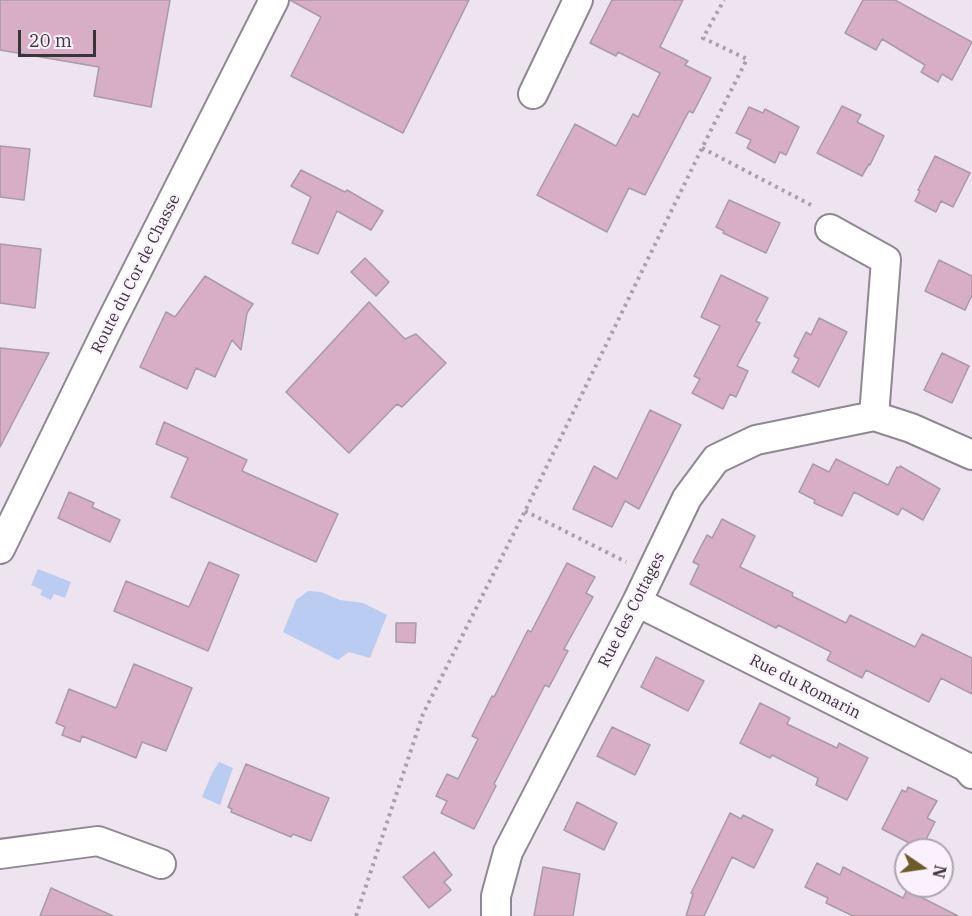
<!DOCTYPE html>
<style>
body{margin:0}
#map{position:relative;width:972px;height:916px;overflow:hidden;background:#ede4f0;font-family:"IBM Plex Serif",serif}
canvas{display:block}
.north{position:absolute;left:894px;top:838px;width:60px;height:60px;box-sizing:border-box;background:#fbf1fd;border:2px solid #ada6af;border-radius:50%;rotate:103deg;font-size:16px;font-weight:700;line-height:24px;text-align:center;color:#39363a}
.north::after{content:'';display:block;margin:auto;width:21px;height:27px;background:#6b5c29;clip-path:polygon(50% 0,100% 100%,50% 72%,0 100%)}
.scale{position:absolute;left:18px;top:30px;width:78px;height:27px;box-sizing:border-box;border:3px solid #39363a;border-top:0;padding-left:8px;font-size:18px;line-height:21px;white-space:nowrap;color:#39363a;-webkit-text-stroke:4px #fbf1fd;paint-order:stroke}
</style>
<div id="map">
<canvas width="972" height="916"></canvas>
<div class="north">N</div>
<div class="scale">20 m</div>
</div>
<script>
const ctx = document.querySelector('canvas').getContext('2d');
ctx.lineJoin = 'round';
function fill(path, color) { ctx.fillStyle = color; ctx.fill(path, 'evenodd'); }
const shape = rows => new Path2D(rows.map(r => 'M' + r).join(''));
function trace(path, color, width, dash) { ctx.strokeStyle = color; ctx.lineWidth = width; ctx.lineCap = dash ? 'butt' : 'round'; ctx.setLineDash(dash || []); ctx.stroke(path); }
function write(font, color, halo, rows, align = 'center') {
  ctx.font = font + ' "IBM Plex Serif",serif'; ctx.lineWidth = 4.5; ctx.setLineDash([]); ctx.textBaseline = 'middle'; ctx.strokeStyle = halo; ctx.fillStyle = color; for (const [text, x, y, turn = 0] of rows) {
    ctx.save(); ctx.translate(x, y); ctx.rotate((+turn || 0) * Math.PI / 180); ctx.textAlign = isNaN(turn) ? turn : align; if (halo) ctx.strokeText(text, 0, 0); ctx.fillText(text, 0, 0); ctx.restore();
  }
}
const water = shape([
 [38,569,71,582,65,598,54,594,51,600,40,595,42,590,31,585],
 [308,591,321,592,340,600,363,603,387,615,370,658,349,652,338,660,283,632,296,600],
 [219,762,233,768,220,805,202,797,212,773]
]);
const building = shape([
 [0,0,170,0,151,107,94,96,99,67,0,50,0,0],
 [290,0,469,0,403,133,291,76,321,17,290,0],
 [612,0,683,0,660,47,688,61,685,65,711,78,693,113,689,111,645,195,629,188,607,232,537,195,575,124,616,146,633,114,638,117,660,73,618,52,616,56,590,43,612,0],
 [863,0,895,0,972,42,952,80,942,74,938,82,921,72,925,65,882,39,876,50,845,33,863,0],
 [842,106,861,115,857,122,884,136,870,165,869,164,862,176,817,153,842,106],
 [749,107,763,113,765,109,799,127,786,155,780,152,775,163,747,148,751,140,736,133,749,107],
 [0,146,30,149,24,200,0,197,0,146],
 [935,156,970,173,953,207,941,201,936,212,915,201,920,191,918,190,935,156],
 [301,170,345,192,347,190,383,211,371,230,337,211,318,254,292,243,311,197,291,186,301,170],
 [729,200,780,223,766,253,723,233,724,231,716,227,729,200],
 [0,244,41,249,35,308,0,303,0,244],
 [365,258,389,282,376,296,351,272,365,258],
 [939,260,972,276,972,295,965,310,925,291,939,260],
 [721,275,768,298,756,321,760,323,737,366,748,371,736,397,730,394,723,409,692,393,700,379,694,376,720,326,701,317,721,275],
 [205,276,253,304,247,313,241,350,232,340,215,377,196,368,187,389,140,367,166,312,175,317,205,276],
 [369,302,405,339,416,334,446,363,402,407,397,404,349,453,286,392,369,302],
 [819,318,847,332,819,387,792,372,799,359,794,356,806,332,811,335,819,318],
 [0,348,49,353,0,447,0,348],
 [942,353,969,366,952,403,924,390,942,353],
 [650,410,681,425,639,509,625,501,612,527,573,509,594,466,617,479,650,410],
 [164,422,247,460,242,471,338,514,316,562,171,497,188,458,156,444,164,422],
 [836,459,888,485,897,467,899,468,900,466,940,489,923,520,902,508,898,515,854,492,842,516,814,503,815,500,799,492,813,464,829,472,836,459],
 [69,492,94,503,92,507,120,520,110,542,58,518,69,492],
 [722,519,755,536,740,567,793,593,792,596,846,623,850,615,915,647,922,634,972,658,972,694,941,678,929,702,866,670,862,678,827,660,831,652,778,625,776,628,690,584,699,565,693,562,700,548,707,535,712,538,722,519],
 [209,562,239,575,208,651,114,611,126,581,189,607,209,562],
 [567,563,595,577,586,593,593,597,564,649,568,651,549,687,545,685,494,784,496,786,474,829,441,813,447,801,436,796,447,774,458,779,478,739,472,736,492,696,494,697,528,630,531,632,567,563],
 [396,623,416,623,415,643,396,642,396,623],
 [656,657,704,681,688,711,641,687,656,657],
 [134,664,192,688,166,751,142,742,136,758,82,736,80,742,62,735,65,727,56,723,69,689,116,708,134,664],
 [760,703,790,718,787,724,837,748,839,743,868,758,847,800,816,785,818,778,772,755,770,758,740,743,760,703],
 [612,727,650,745,635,775,597,756,612,727],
 [246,764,329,798,311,841,293,834,291,837,231,812,232,809,228,807,246,764],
 [908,787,937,801,927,818,935,822,921,849,882,829,902,790,906,792,908,787],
 [577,802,617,823,604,850,564,830,577,802],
 [730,813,741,819,743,815,773,830,754,868,732,857,704,916,686,916,693,894,691,893,730,813],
 [434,852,452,875,444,882,451,890,429,908,403,877,434,852],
 [817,863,840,875,843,867,903,898,907,890,958,916,853,916,826,903,828,898,805,887,817,863],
 [543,867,580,874,573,916,534,916,543,867],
 [51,888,113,916,40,916,51,888]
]);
const path = shape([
 [702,148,815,207],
 [525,511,626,562],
 [356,916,423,714,525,511,705,142,747,59,703,38,724,0]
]);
const minor = shape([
 [533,94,578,0],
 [830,229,886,260,874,416],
 [0,549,109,326,274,0],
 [637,602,966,767,972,774],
 [0,854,98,841,161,864],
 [496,916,496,896,508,852,637,602,687,498,716,459,756,440,874,416,911,428,972,455]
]);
const streetNames = [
 ["Route du Cor de Chasse",136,274,-63],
 ["Rue des Cottages",632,610,-63],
 ["Rue du Romarin",805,687,27]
];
fill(water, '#baccf2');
fill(building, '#d8aec4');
trace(building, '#a89ba2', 1.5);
trace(minor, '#8f8791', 32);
trace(path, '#a7a1aa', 4, [3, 4.5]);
trace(minor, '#fff', 28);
write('16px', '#39363a', '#fbf1fd', streetNames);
</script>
